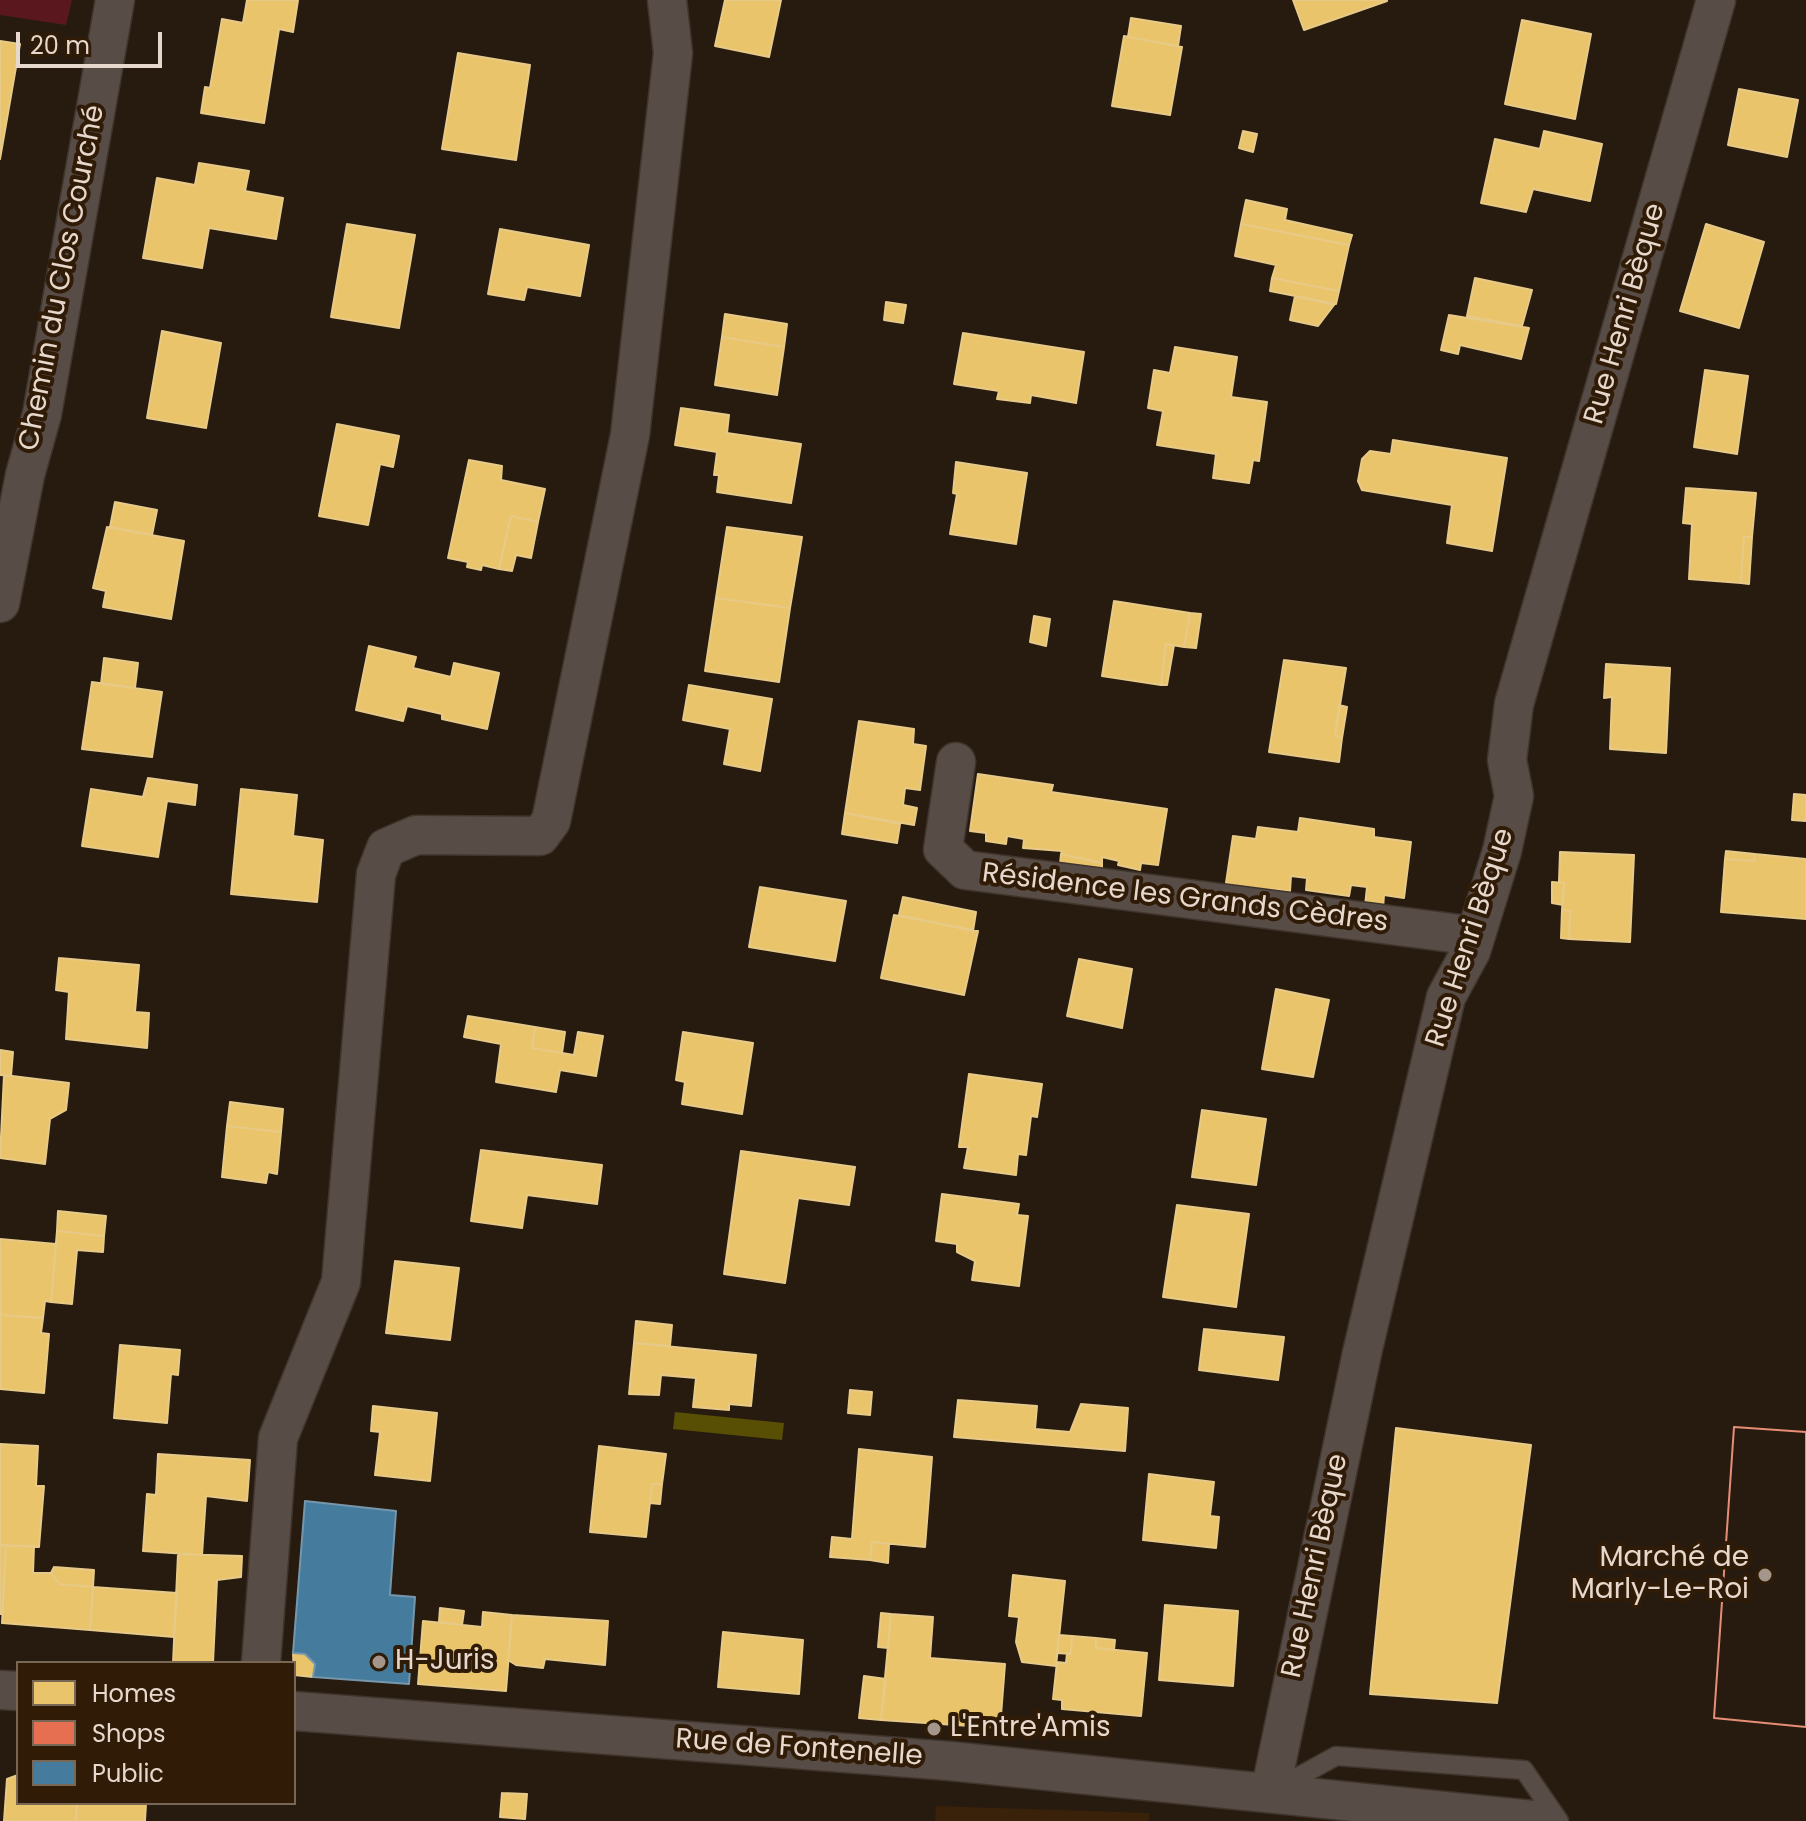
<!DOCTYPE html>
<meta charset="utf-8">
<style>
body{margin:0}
#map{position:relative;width:1806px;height:1821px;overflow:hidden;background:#271b10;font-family:Poppins,sans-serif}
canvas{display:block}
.legend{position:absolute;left:16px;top:1661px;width:280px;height:144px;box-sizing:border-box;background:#301b07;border:2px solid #796756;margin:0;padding:10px 14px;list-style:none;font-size:24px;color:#e7d8cd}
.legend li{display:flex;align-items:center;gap:16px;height:40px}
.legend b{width:40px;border:2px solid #796756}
.scale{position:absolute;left:16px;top:32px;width:146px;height:36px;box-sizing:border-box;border:4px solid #e7d8cd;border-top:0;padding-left:10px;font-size:24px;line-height:28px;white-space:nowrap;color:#e7d8cd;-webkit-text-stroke:6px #301b07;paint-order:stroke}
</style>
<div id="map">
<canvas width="1806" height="1821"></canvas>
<ul class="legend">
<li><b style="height:22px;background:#e9c46a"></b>Homes</li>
<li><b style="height:22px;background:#e76f51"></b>Shops</li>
<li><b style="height:22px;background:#457b9d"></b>Public</li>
</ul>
<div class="scale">20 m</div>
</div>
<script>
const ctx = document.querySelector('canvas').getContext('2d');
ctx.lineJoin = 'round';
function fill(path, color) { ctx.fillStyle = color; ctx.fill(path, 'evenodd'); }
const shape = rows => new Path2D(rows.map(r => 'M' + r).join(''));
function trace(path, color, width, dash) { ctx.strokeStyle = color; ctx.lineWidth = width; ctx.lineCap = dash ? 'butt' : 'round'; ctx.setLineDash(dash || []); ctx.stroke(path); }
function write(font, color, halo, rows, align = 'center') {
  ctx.font = font + ' Poppins,sans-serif'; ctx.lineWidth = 8; ctx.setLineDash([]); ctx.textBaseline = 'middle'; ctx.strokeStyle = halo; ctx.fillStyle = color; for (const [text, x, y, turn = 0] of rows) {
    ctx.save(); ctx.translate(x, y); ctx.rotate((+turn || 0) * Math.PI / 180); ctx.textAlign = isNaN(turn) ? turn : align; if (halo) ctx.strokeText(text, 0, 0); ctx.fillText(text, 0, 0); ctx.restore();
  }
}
const built = shape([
 [936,1806,1149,1813,1149,1821,935,1821]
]);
const green = shape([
 [0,0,72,0,66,25,0,15]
]);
const water = shape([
 [675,1412,784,1423,782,1440,673,1429]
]);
const homes = shape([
 [247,0,298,0,293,32,279,29,264,123,201,113,205,87,210,88,222,19,243,23,247,0],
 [725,0,781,0,769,57,715,46,725,0],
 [1293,0,1387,0,1387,1,1304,30,1293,0],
 [1131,18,1181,26,1178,46,1128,37,1131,18],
 [1522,20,1591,34,1575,119,1505,104,1522,20],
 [1124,36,1182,47,1170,115,1112,106,1124,36],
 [0,41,20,44,0,159,0,41],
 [458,53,530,65,516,160,442,149,458,53],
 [1739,89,1798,100,1787,157,1728,145,1739,89],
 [1243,131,1257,134,1253,152,1239,148,1243,131],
 [1544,131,1602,144,1590,201,1533,189,1526,212,1481,203,1495,139,1540,149,1544,131],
 [199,163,249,171,245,191,283,198,276,239,209,228,202,268,143,258,157,178,195,185,199,163],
 [1246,200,1287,209,1285,220,1352,235,1349,245,1241,224,1246,200],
 [347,224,415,235,399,328,331,317,347,224],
 [1241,224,1349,245,1339,291,1272,278,1276,265,1235,256,1241,224],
 [1706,224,1764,242,1739,328,1680,311,1706,224],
 [500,229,589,245,580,296,527,287,524,300,488,294,500,229],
 [1272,278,1339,291,1336,304,1270,291,1272,278],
 [1475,278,1532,290,1522,326,1467,316,1475,278],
 [1295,296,1334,305,1318,326,1290,320,1295,296],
 [886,302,906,305,903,323,884,320,886,302],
 [725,314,787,324,784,347,722,337,725,314],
 [1449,315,1529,328,1521,359,1460,345,1458,354,1441,350,1449,315],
 [162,331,221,343,206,428,147,418,162,331],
 [963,333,1084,352,1076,403,1031,395,1030,403,997,399,999,391,954,384,963,333],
 [722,337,784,347,777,395,715,385,722,337],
 [1175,347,1237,357,1231,397,1267,402,1259,461,1253,460,1249,483,1213,478,1216,454,1157,445,1163,411,1148,408,1154,370,1170,373,1175,347],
 [1705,370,1748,376,1737,454,1694,447,1705,370],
 [681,408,729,415,727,433,801,444,791,503,717,492,719,475,714,475,717,452,675,445,681,408],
 [337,424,399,436,393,467,380,464,368,525,319,516,337,424],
 [1393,440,1507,458,1492,551,1447,543,1452,505,1362,490,1358,481,1362,459,1370,451,1391,454,1393,440],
 [469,460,502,466,501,480,545,489,538,522,511,516,499,569,482,565,481,570,467,567,468,562,448,558,469,460],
 [956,462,1027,473,1016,544,950,534,957,494,953,493,956,462],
 [1686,488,1756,493,1752,537,1744,537,1741,583,1689,579,1692,524,1683,523,1686,488],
 [115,502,157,510,152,535,110,527,115,502],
 [511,516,538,522,531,558,516,555,512,571,499,569,511,516],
 [107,527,184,541,171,619,103,607,106,591,93,588,107,527],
 [727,527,802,537,790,608,716,598,727,527],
 [1744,537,1752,537,1749,584,1741,583,1744,537],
 [716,598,790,608,779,682,705,671,716,598],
 [1114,601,1190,613,1184,647,1166,644,1161,685,1102,676,1114,601],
 [1190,613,1201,614,1196,648,1184,647,1190,613],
 [1034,616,1050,619,1046,646,1030,642,1034,616],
 [1166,644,1174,645,1167,685,1161,685,1166,644],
 [369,646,416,657,413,668,451,677,454,663,499,673,487,729,442,719,442,714,407,706,403,721,356,710,369,646],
 [104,658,138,663,135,688,101,684,104,658],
 [1284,660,1346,668,1335,736,1342,738,1339,762,1269,752,1284,660],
 [1606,664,1670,668,1666,753,1610,749,1612,697,1604,698,1606,664],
 [92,682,162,692,152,757,82,749,92,682],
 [689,685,772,699,760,771,724,764,730,729,683,720,689,685],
 [1339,705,1347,707,1342,738,1335,736,1339,705],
 [859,721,914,729,913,744,926,746,920,790,905,788,903,805,917,808,914,825,845,813,859,721],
 [978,774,1053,785,1051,792,1167,809,1158,865,1141,863,1140,870,1118,865,1119,861,1102,857,1102,863,1061,854,1062,851,1023,848,1024,839,1007,836,1006,844,986,841,986,833,970,831,978,774],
 [148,778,197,785,195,805,167,801,158,857,82,846,91,789,143,797,148,778],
 [241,789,297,795,293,836,323,840,317,902,231,894,241,789],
 [1794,794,1806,795,1806,821,1792,820,1794,794],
 [845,813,900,824,897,843,842,834,845,813],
 [1300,818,1374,829,1374,837,1411,842,1404,898,1384,895,1383,908,1365,906,1367,887,1351,885,1349,896,1306,890,1307,878,1291,876,1290,891,1271,889,1269,894,1226,883,1233,836,1256,839,1258,827,1298,832,1300,818],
 [1726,851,1755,854,1754,861,1725,859,1726,851],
 [1560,852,1634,855,1630,942,1569,939,1570,911,1562,910,1564,883,1559,882,1560,852],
 [1061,854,1102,863,1102,869,1060,864,1061,854],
 [1755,854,1806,859,1806,919,1721,912,1725,859,1754,861,1755,854],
 [1552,882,1564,883,1563,905,1552,903,1552,882],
 [760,887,846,901,835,961,749,947,760,887],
 [903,897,976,912,973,931,899,915,903,897],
 [1562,910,1570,911,1569,939,1561,938,1562,910],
 [894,915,978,931,964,995,881,978,894,915],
 [59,958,139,965,135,1012,149,1013,147,1048,66,1039,69,992,56,990,59,958],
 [1079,959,1132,969,1122,1028,1067,1016,1079,959],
 [1276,989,1329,1000,1313,1077,1262,1069,1276,989],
 [468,1016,535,1027,532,1048,574,1055,578,1032,603,1036,596,1076,560,1070,556,1092,496,1082,501,1044,464,1037,468,1016],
 [535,1027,565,1032,562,1053,532,1048,535,1027],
 [683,1032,753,1043,742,1114,682,1104,685,1082,676,1080,683,1032],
 [0,1050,13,1052,11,1076,0,1075,0,1050],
 [969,1074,1042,1084,1037,1117,1031,1116,1026,1155,1018,1154,1016,1175,964,1168,968,1147,959,1147,969,1074],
 [4,1075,69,1083,66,1110,50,1119,45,1164,0,1158,4,1075],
 [230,1102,283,1109,281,1132,227,1126,230,1102],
 [1202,1110,1266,1119,1256,1185,1192,1177,1202,1110],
 [227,1126,281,1132,277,1174,268,1172,266,1183,222,1177,227,1126],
 [481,1150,602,1165,597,1204,527,1195,522,1228,471,1221,481,1150],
 [741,1151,855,1167,849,1205,798,1198,785,1283,724,1274,741,1151],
 [942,1194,1019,1204,1017,1215,1028,1216,1019,1286,972,1280,975,1261,957,1252,957,1244,936,1241,942,1194],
 [1177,1205,1249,1214,1236,1307,1163,1297,1177,1205],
 [58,1211,106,1216,104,1236,57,1231,58,1211],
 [57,1231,104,1236,103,1252,77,1250,72,1304,51,1302,57,1231],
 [0,1239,56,1244,51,1302,45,1301,43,1318,1,1315,0,1239],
 [395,1261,459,1268,450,1340,386,1333,395,1261],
 [1,1315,43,1318,41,1333,49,1334,44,1393,0,1389,1,1315],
 [636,1321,672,1325,670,1346,634,1343,636,1321],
 [1204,1329,1284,1337,1278,1380,1199,1370,1204,1329],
 [634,1343,756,1355,751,1406,729,1404,729,1410,693,1407,696,1378,661,1375,659,1395,629,1394,634,1343],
 [120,1345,180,1350,178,1375,171,1374,167,1423,114,1418,120,1345],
 [850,1390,872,1392,870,1415,848,1413,850,1390],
 [958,1400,1037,1406,1035,1429,1070,1432,1081,1404,1128,1408,1125,1451,954,1437,958,1400],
 [373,1406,437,1413,430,1481,375,1475,380,1432,371,1431,373,1406],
 [1396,1428,1531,1445,1497,1703,1370,1694,1396,1428],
 [0,1444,38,1446,36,1486,44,1486,39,1547,0,1545,0,1444],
 [599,1446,666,1454,662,1484,652,1484,646,1537,590,1532,599,1446],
 [859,1449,932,1457,925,1547,872,1542,870,1560,830,1557,832,1537,852,1539,859,1449],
 [158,1454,250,1460,247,1501,206,1496,202,1555,143,1551,147,1494,156,1495,158,1454],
 [1149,1474,1214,1482,1210,1516,1219,1517,1216,1548,1143,1540,1149,1474],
 [652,1484,662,1484,660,1504,650,1503,652,1484],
 [872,1542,889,1544,888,1563,870,1560,872,1542],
 [0,1545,6,1546,2,1614,0,1614,0,1545],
 [6,1546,34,1546,33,1573,51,1573,59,1584,93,1587,90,1630,2,1623,6,1546],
 [178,1554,242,1556,241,1577,217,1580,213,1663,173,1663,178,1554],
 [54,1567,94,1570,93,1587,59,1584,51,1573,54,1567],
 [1013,1575,1065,1581,1056,1666,1022,1662,1016,1642,1019,1617,1009,1616,1013,1575],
 [93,1587,177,1593,174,1637,90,1630,93,1587],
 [1165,1605,1238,1611,1233,1686,1159,1680,1165,1605],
 [440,1608,464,1611,462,1625,439,1622,440,1608],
 [483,1612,512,1615,506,1691,418,1684,423,1621,482,1627,483,1612],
 [881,1613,891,1614,888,1648,878,1647,881,1613],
 [891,1614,933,1617,930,1658,1005,1664,1000,1728,881,1720,891,1614],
 [512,1615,608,1621,605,1665,545,1659,543,1668,516,1665,508,1660,512,1615],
 [723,1632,803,1640,799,1694,718,1687,723,1632],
 [1059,1635,1072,1636,1071,1654,1057,1653,1059,1635],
 [1072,1636,1096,1638,1096,1648,1147,1653,1141,1716,1062,1709,1062,1700,1053,1699,1057,1662,1066,1663,1067,1653,1071,1654,1072,1636],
 [1096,1638,1115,1640,1114,1650,1096,1648,1096,1638],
 [293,1653,305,1654,315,1664,313,1677,294,1675,293,1653],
 [864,1676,886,1679,881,1720,859,1718,864,1676],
 [18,1775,18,1803,77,1803,76,1821,4,1821,7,1779,18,1775],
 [502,1793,527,1794,525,1819,500,1817,502,1793],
 [77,1803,146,1803,145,1821,76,1821,77,1803]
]);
const shops = shape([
 [1734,1427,1806,1432,1806,1727,1714,1718,1734,1427],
 [1734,1427,1806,1432,1806,1727,1714,1718,1734,1427]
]);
const public = shape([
 [305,1501,396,1511,390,1595,415,1597,409,1684,313,1677,315,1664,305,1654,293,1653,305,1501]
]);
const service = shape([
 [1278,1788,1336,1756,1524,1770,1559,1821]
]);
const minor = shape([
 [0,603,25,475,42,414,115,0],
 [956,762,943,849,965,870,1475,936],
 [261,1663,278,1438,341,1282,376,874,386,848,416,835,540,836,551,821,630,435,673,53,667,0],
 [0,1690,18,1691],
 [294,1711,950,1761,1542,1821],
 [1270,1793,1362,1353,1446,997,1471,951,1502,851,1514,796,1507,760,1514,704,1716,0]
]);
const markers = [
 [1765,1575,8,"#a4968b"],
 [379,1662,8,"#a4968b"],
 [934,1729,8,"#a4968b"]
];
const streetNames = [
 ["Chemin du Clos Courché",63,278,-79],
 ["Rue Henri Bèque",1626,314,-74],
 ["Résidence les Grands Cèdres",1185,899,7],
 ["Rue Henri Bèque",1471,938,-72],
 ["Rue Henri Bèque",1316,1566,-78],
 ["Rue de Fontenelle",799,1749,4]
];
const poiNames = [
 ["Marché de",1749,1559,"right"],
 ["Marly-Le-Roi",1749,1591,"right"],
 ["H-Juris",395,1662],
 ["L'Entre'Amis",950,1729]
];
fill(built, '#3a210a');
fill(green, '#5a181e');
fill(water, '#584f04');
fill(homes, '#e9c46a');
trace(homes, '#e8ca88', 2);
fill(shops, '#e76f51');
trace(shops, '#e78e76', 2);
fill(public, '#457b9d');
trace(public, '#7697ab', 2);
trace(service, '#40352c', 21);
trace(minor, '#40352c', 41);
trace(service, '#584c47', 18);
trace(minor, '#584c47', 38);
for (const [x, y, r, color] of markers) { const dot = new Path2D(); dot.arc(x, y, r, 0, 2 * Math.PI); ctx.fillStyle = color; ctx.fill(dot); trace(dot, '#301b07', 3); }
write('28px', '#e7d8cd', '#301b07', streetNames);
write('28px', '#e7d8cd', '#301b07', poiNames, 'left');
</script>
